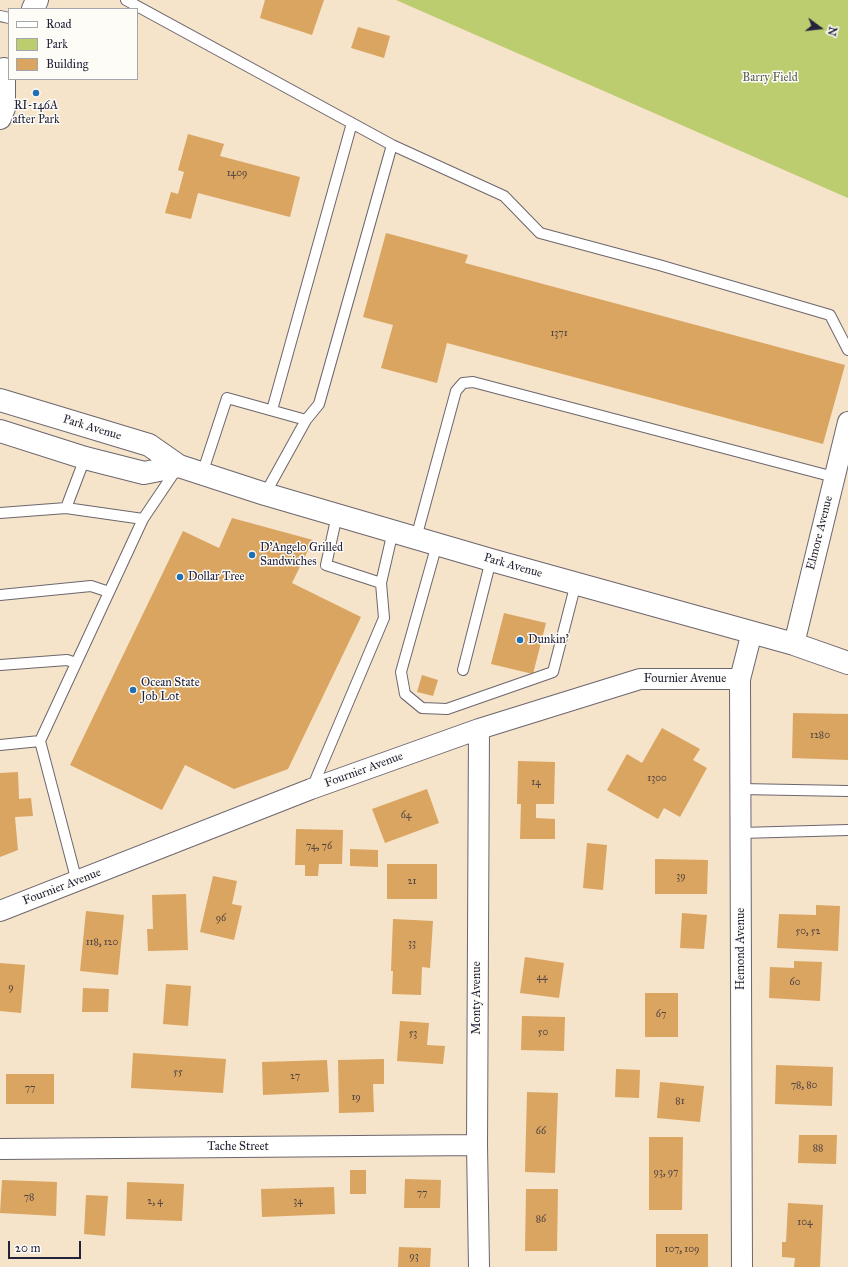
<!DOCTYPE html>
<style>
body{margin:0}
#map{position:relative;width:848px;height:1267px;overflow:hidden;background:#f5e3ca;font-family:"IM FELL Great Primer",serif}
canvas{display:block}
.legend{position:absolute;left:8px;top:8px;width:130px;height:72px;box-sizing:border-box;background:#fdfcf7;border:1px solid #a5a5ac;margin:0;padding:5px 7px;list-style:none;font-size:12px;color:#22223b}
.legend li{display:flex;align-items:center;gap:8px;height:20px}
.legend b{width:20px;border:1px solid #a5a5ac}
.north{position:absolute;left:800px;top:8px;width:40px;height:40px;-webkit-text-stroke:3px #fdfcf7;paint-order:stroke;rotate:105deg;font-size:11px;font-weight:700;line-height:16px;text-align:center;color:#22223b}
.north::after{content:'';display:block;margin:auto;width:14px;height:18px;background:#22223b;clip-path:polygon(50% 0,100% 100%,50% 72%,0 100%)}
.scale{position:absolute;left:8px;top:1241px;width:73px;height:18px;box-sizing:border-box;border:2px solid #22223b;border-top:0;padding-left:5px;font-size:12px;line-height:14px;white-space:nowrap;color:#22223b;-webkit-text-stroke:3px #fdfcf7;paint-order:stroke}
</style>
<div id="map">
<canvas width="848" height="1267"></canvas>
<ul class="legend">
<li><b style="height:5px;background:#fff"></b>Road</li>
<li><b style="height:11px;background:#bccd6f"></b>Park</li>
<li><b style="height:11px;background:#daa560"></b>Building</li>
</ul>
<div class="north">N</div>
<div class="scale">20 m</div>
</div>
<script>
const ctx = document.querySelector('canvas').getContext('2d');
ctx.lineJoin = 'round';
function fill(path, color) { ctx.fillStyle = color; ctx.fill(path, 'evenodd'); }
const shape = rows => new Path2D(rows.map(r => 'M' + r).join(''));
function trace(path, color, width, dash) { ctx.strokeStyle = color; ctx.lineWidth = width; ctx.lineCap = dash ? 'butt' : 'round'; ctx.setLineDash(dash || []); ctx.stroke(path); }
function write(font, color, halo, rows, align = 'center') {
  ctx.font = font + ' "IM FELL Great Primer",serif'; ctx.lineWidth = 3; ctx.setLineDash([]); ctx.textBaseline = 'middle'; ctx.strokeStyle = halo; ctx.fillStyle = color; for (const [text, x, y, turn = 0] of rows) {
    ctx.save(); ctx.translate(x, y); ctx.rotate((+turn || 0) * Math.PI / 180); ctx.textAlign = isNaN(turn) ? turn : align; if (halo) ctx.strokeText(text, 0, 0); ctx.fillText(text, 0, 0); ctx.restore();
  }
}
const green = shape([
 [396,0,848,0,848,198]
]);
const building = shape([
 [265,0,324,0,312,35,260,18],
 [358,27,390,36,384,58,351,48],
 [188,134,224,144,220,156,300,177,290,217,198,193,191,219,165,213,171,192,178,194,184,172,178,170],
 [386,233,468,255,465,263,845,365,823,444,447,343,437,383,381,368,393,325,363,317],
 [232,518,313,540,292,583,361,617,288,769,234,789,185,765,162,810,70,765,183,531,219,548],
 [504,613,546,623,533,674,491,664],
 [422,675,438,680,433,696,417,692],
 [793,713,848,714,848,760,792,758],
 [662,728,700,749,693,760,707,768,680,817,664,808,658,819,607,790,627,754,642,763],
 [518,761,555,762,554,804,536,804,536,818,555,819,555,839,520,839,521,804,517,804],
 [18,772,19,799,31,798,33,816,15,817,18,850,0,857,0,773],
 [427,789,439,823,385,843,372,809],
 [296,829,343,830,342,864,319,864,318,876,305,876,305,865,295,865],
 [587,843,607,845,603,890,583,888],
 [350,849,378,850,378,867,350,866],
 [655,859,708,860,707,894,655,894],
 [387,864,437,864,437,899,387,899],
 [213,876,237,881,232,904,242,906,234,940,200,932],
 [186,894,188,950,148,951,147,929,153,929,152,895],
 [816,905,840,906,838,951,777,948,779,914,816,915],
 [86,911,124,915,118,975,80,971],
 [682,913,707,915,704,949,680,948],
 [393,919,433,921,430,968,422,967,421,995,392,994,393,971,391,971],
 [525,957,564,963,559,998,520,993],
 [794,961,822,962,820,1001,769,998,770,967,794,968],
 [0,963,25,965,21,1013,0,1011],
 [166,984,191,986,188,1026,163,1024],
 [83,988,109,989,108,1012,82,1012],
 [645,993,678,993,678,1037,645,1037],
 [522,1016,565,1017,564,1051,521,1050],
 [400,1021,429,1023,427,1045,445,1046,443,1064,397,1061],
 [133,1053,226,1059,223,1093,131,1088],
 [384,1059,384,1084,373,1084,374,1112,339,1113,338,1060],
 [327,1060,329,1092,263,1095,262,1062],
 [776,1065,833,1067,832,1106,775,1104],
 [616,1069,640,1070,639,1098,615,1097],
 [6,1074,54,1074,54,1104,6,1104],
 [660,1082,704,1086,700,1122,657,1118],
 [527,1092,558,1093,555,1173,525,1172],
 [799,1135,837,1135,836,1164,798,1163],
 [649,1137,683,1137,682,1210,649,1210],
 [350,1170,366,1170,366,1194,350,1194],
 [405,1179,441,1180,440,1208,404,1208],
 [2,1180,57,1182,56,1216,0,1213],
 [127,1182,184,1184,182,1221,126,1219],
 [334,1187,335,1214,262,1217,261,1189],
 [526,1189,558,1189,557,1251,525,1251],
 [86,1195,108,1196,105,1236,84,1234],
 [788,1203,823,1205,820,1267,794,1267,795,1258,782,1257,782,1242,786,1242],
 [656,1234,708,1234,708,1267,656,1267],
 [399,1247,431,1248,430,1267,398,1267]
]);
const service = shape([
 [126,0,392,145,319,404,306,420,265,494],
 [0,16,9,18],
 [392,145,504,196,540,233,659,265,830,315,848,350],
 [272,410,352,123],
 [202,474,227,398,306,420],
 [66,508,143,519,178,467],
 [0,513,66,508,85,458],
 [337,515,326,565,381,583,393,531],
 [416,538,456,391,463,383,473,382,834,477],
 [437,544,401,672,405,694,422,708,447,709,553,672,576,583],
 [0,595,91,586,109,592],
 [0,665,67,660,76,663],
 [463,670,491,560],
 [0,745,40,741],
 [312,788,384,618,381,583],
 [740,789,848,791],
 [741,833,848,830],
 [77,882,40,741,143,519]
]);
const minor = shape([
 [794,644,848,422],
 [479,729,477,1145,479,1267],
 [0,911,311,789,479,729,640,679,740,679],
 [0,1149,477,1145],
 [742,1267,740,679,752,632]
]);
const secondary = shape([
 [33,9,37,0],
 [0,118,4,108,4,69]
]);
const primary = shape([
 [0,400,149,445,179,466,265,494,491,560,794,644,848,663],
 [0,431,85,458,144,473,179,466]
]);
const markers = [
 [36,93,4,"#1f6fb2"],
 [252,555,4,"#1f6fb2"],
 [180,577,4,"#1f6fb2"],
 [520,640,4,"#1f6fb2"],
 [133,690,4,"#1f6fb2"]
];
const numberNames = [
 ["1409",237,174],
 ["1371",559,334],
 ["1280",820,736],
 ["1300",657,779],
 ["14",536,783],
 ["64",406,816],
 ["74, 76",319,847],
 ["39",681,877],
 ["21",412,882],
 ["96",221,919],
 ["50, 52",808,932],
 ["118, 120",102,943],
 ["33",412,944],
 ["44",542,978],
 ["60",795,983],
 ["9",11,988],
 ["67",661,1015],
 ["50",543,1033],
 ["53",413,1034],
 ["55",178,1073],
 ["27",295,1077],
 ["78, 80",804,1086],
 ["77",30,1089],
 ["19",356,1098],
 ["81",680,1102],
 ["66",541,1132],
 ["88",818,1149],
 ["93, 97",666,1173],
 ["77",422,1194],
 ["78",29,1198],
 ["2, 4",155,1202],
 ["34",298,1202],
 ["86",541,1220],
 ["104",805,1223],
 ["107, 109",682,1250],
 ["93",414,1257]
];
const parkNames = [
 ["Barry Field",770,78]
];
const poiNames = [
 ["RI-146A",36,106,"center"],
 ["after Park",36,120,"center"],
 ["D'Angelo Grilled",260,548],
 ["Sandwiches",260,562],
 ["Dollar Tree",188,577],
 ["Dunkin'",528,640],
 ["Ocean State",141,683],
 ["Job Lot",141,697]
];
const streetNames = [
 ["Park Avenue",92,428,17],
 ["Elmore Avenue",820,533,-76],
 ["Park Avenue",513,566,16],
 ["Fournier Avenue",685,679],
 ["Fournier Avenue",364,770,-20],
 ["Fournier Avenue",62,887,-21],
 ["Hemond Avenue",741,949,-90],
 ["Monty Avenue",477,998,-90],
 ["Tache Street",238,1147]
];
fill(green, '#bccd6f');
fill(building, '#daa560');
trace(service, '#6c666d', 12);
trace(minor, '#6c666d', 22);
trace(secondary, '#6c666d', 24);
trace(primary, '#6c666d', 24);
trace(service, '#fff', 10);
trace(minor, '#fff', 20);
trace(secondary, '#fff', 22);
trace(primary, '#fff', 22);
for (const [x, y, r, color] of markers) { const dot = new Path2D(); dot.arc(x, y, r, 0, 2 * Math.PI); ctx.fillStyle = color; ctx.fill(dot); trace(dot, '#fdfcf7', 1.5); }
write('10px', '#504344', null, numberNames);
write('12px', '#585e4d', '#fdfcf7', parkNames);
write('12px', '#22223b', '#fdfcf7', poiNames, 'left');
write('12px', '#22223b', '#fdfcf7', streetNames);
</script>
